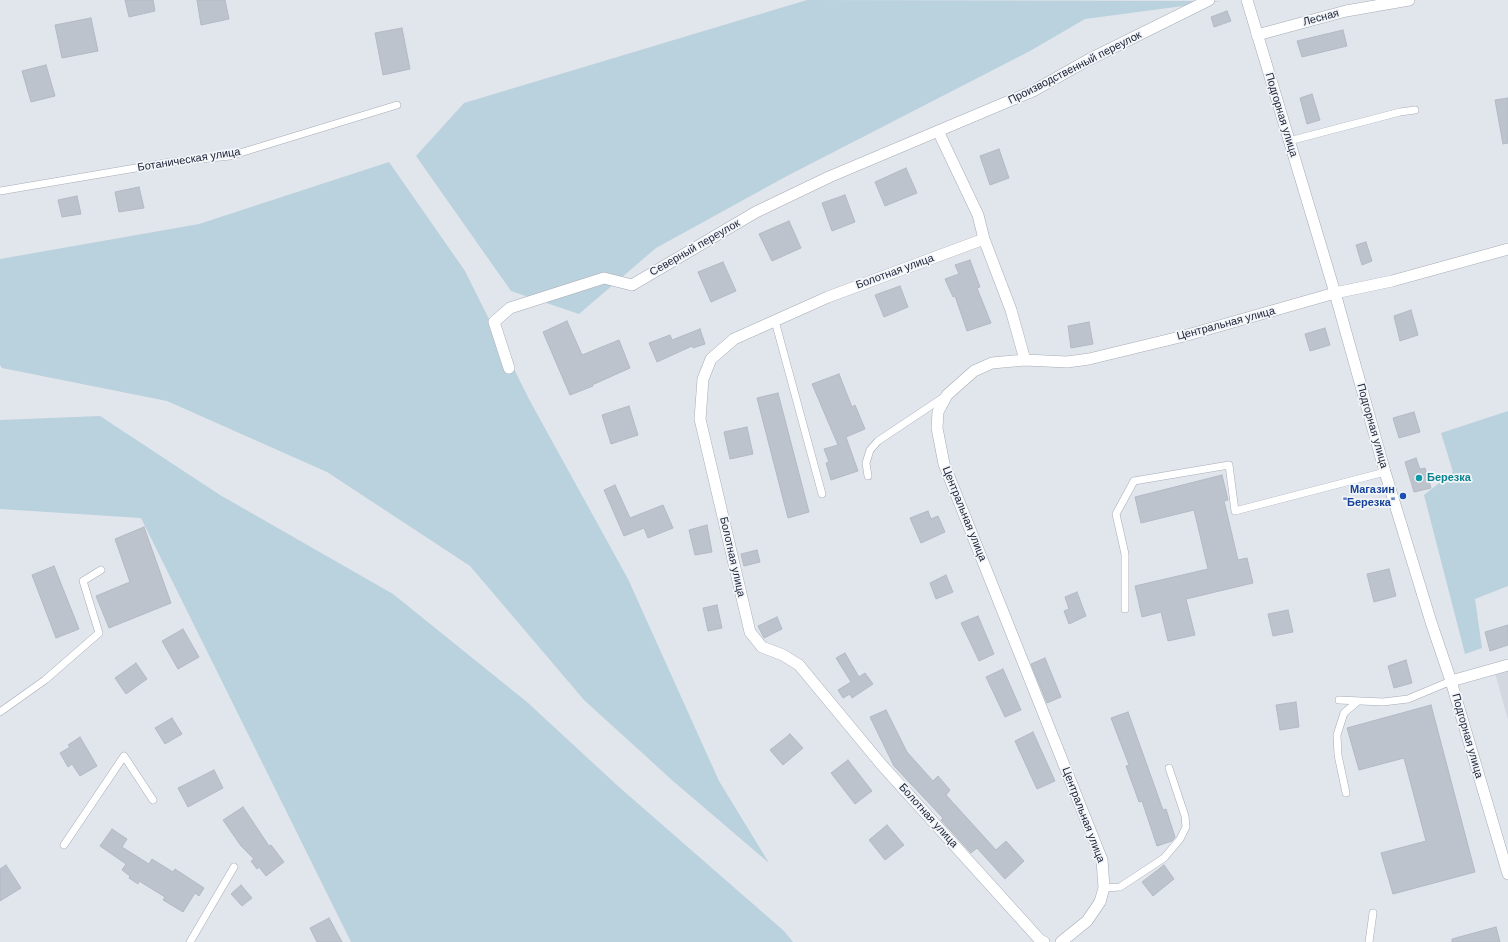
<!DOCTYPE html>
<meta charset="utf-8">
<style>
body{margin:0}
canvas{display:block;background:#e1e5ec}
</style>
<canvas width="1508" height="942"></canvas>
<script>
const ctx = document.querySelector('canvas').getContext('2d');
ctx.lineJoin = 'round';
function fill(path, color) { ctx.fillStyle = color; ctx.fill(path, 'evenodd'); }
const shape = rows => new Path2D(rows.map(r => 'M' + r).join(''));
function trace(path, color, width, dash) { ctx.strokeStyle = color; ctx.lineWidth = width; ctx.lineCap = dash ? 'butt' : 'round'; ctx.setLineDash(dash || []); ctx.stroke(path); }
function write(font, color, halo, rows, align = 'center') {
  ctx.font = font + ' "DM Sans",sans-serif'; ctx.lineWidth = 3.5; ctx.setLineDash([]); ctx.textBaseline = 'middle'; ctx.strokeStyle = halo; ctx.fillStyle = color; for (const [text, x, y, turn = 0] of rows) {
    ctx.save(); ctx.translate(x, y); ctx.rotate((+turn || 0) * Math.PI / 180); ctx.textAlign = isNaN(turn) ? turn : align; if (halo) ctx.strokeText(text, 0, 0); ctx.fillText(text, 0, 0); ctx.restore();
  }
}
const built = shape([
 [1508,669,1508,720,1495,673]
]);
const green = shape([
 [807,0,1221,1,1085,19,1030,51,787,176,656,248,579,314,511,291,416,156,464,103],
 [389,162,465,271,530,401,628,579,719,781,769,863,673,781,584,700,470,566,327,472,167,401,2,368,0,365,0,259,199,224],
 [1508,411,1508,586,1475,599,1482,648,1465,654,1424,495,1453,472,1441,433],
 [100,416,220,495,393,594,527,702,619,787,784,931,793,942,351,942,141,518,0,509,0,420]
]);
const building = shape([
 [125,0,153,0,155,11,129,17,125,0],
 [197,0,225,0,229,19,201,25,197,0],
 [1227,11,1231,21,1214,27,1211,17,1227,11],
 [91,18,98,51,62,58,55,25,91,18],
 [402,28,410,69,383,75,375,33,402,28],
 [1343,30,1347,46,1302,57,1297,41,1343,30],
 [46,65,55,96,31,102,22,71,46,65],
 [1312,94,1320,120,1307,124,1300,98,1312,94],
 [1508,98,1508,143,1503,144,1495,100,1508,98],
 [999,149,1009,178,990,185,980,156,999,149],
 [906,168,917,193,885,206,875,182,906,168],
 [139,187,144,208,119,212,115,192,139,187],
 [845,195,855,222,832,231,822,203,845,195],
 [77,196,81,214,62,217,58,200,77,196],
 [789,221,801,248,772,261,759,234,789,221],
 [1366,242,1372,261,1362,265,1356,245,1366,242],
 [970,260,980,287,977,288,991,323,967,331,955,296,953,297,945,279,959,274,955,265,970,260],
 [723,262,736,291,711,302,698,272,723,262],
 [900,286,908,307,884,317,875,295,900,286],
 [1411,310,1418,335,1400,341,1394,316,1411,310],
 [567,321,582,355,619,340,630,368,592,385,593,386,570,395,543,332,567,321],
 [1089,322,1093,344,1071,348,1068,326,1089,322],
 [1325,328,1330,345,1310,351,1305,334,1325,328],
 [700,329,705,344,693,348,692,346,657,362,649,343,670,335,672,340,700,329],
 [839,374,852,407,855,405,865,429,846,437,858,471,831,480,826,463,829,462,824,449,838,445,812,384,839,374],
 [778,393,809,512,788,518,757,398,778,393],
 [629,406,638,435,611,444,602,415,629,406],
 [1414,412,1420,432,1399,438,1393,418,1414,412],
 [747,427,753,454,730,459,724,432,747,427],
 [1416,458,1420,469,1425,468,1431,488,1414,492,1405,462,1416,458],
 [1222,475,1228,500,1224,501,1238,560,1247,558,1253,583,1186,599,1195,635,1168,641,1161,612,1142,617,1135,586,1208,569,1194,510,1141,523,1135,497,1222,475],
 [615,485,630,518,663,505,673,528,648,538,644,528,624,536,604,490,615,485],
 [928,511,931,519,938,516,945,532,921,543,910,518,928,511],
 [707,525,712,552,695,555,689,530,707,525],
 [144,527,171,603,109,628,96,596,130,582,115,539,144,527],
 [757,550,760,562,744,566,741,554,757,550],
 [54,566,79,629,56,638,32,575,54,566],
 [1389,569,1396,596,1374,602,1367,574,1389,569],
 [946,575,953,592,936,599,930,583,946,575],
 [1077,592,1086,616,1069,624,1064,611,1069,609,1065,597,1077,592],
 [717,605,722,628,708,631,703,608,717,605],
 [1288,610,1293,632,1273,636,1268,614,1288,610],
 [978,616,994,654,979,661,961,623,978,616],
 [777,617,782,629,764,638,758,626,777,617],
 [1508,625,1508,645,1490,651,1485,632,1508,625],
 [183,629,199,657,178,669,162,641,183,629],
 [845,653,859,677,865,673,873,684,852,698,850,694,843,698,838,690,851,682,836,658,845,653],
 [1045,658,1061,697,1047,703,1031,664,1045,658],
 [1406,660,1412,683,1394,688,1388,666,1406,660],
 [136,663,147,679,126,694,115,678,136,663],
 [1003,669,1021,710,1005,717,986,677,1003,669],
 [1296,702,1299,727,1280,730,1276,705,1296,702],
 [1431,705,1475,872,1393,894,1381,853,1426,841,1404,758,1359,770,1347,728,1431,705],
 [886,710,907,752,933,781,938,776,950,790,946,795,996,850,1006,841,1024,861,1005,879,977,848,971,853,941,820,943,818,894,766,870,717,886,710],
 [1128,712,1163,810,1166,809,1175,837,1172,841,1157,846,1142,801,1139,802,1126,766,1129,765,1111,718,1128,712],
 [172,718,182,734,165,744,155,728,172,718],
 [1033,732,1055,781,1037,789,1015,741,1033,732],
 [790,734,803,748,783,765,770,750,790,734],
 [80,737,97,766,80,776,72,764,68,767,60,753,70,747,68,745,80,737],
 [848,760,872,791,855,804,831,773,848,760],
 [214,770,223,788,188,807,178,788,214,770],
 [243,807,269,846,271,845,284,862,266,876,259,867,257,869,251,861,254,859,241,846,223,820,243,807],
 [887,825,904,845,885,860,869,840,887,825],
 [112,829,127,839,122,847,149,864,152,859,173,872,175,869,204,888,199,896,195,893,183,912,163,900,165,897,139,881,138,884,129,878,130,876,122,870,126,864,100,846,112,829],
 [6,865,21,888,0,901,0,869,6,865],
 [1164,865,1174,879,1153,896,1142,882,1164,865],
 [241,885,252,898,242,906,231,894,241,885],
 [329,918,342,942,317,942,310,928,329,918],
 [1496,927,1500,942,1452,942,1452,939,1496,927]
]);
const service = shape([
 [1289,141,1400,112,1415,110],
 [0,191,171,162,230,156,397,105],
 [775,321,822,494],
 [868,476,866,463,870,450,878,441,944,397],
 [1125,609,1125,554,1116,514,1134,481,1229,465,1235,511,1385,472],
 [1339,700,1383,702,1408,699,1451,681],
 [0,712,45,680,99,633,83,581,101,570],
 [1346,793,1338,755,1337,735,1344,713,1357,702],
 [64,845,124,756,153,800],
 [1104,888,1120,887,1164,858,1180,839,1186,827,1185,816,1169,768],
 [190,942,234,867],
 [1369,942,1373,913]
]);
const minor = shape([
 [1257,35,1346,11,1409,0],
 [938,131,978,215,984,239,1011,310,1025,360],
 [984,239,828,297,734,339,711,359,703,379,700,419,750,632,762,647,783,655,799,665,881,764,1040,940,1044,942],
 [509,368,494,322,510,308,604,278,632,285,756,212,829,177,1033,91,1088,60,1209,0],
 [1451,681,1508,665],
 [1061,942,1087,921,1100,902,1104,888,1102,860,944,464,937,428,938,412,947,395,974,371,992,363,1025,360,1067,362,1089,359,1184,336,1335,293,1392,281,1508,249]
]);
const tertiary = shape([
 [1247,0,1335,293,1385,472,1431,622,1451,681,1508,874]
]);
const markers = [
 [1419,478,4,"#0f9aa8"],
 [1403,496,4,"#1a4fb4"]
];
const streetNames = [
 ["Лесная",1321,18,-15],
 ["Производственный переулок",1075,68,-27],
 ["Подгорная улица",1281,115,73],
 ["Ботаническая улица",189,160,-9],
 ["Северный переулок",695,248,-30],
 ["Болотная улица",895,272,-20],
 ["Центральная улица",1226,324,-15],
 ["Подгорная улица",1372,426,74],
 ["Центральная улица",964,514,68],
 ["Болотная улица",732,557,77],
 ["Подгорная улица",1467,736,74],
 ["Центральная улица",1083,815,69],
 ["Болотная улица",928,816,48]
];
const cultureNames = [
 ["Березка",1427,478]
];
const transitNames = [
 ["Магазин",1395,490],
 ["\"Березка\"",1395,503]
];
fill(built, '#d2d7e0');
fill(green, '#bad2dd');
fill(building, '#bdc3cc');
trace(building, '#b3bac5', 1);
trace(service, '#a7acb7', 8);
trace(minor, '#a7acb7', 12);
trace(tertiary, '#a7acb7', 12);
trace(service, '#fff', 7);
trace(minor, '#fff', 11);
trace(tertiary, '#fff', 11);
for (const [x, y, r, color] of markers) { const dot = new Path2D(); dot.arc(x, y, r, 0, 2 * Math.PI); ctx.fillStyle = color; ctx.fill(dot); trace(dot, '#f2f5f8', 1.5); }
write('11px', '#21273c', '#f2f5f8', streetNames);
write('bold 11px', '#0d838f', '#f2f5f8', cultureNames, 'left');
write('bold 11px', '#164399', '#f2f5f8', transitNames, 'right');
</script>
